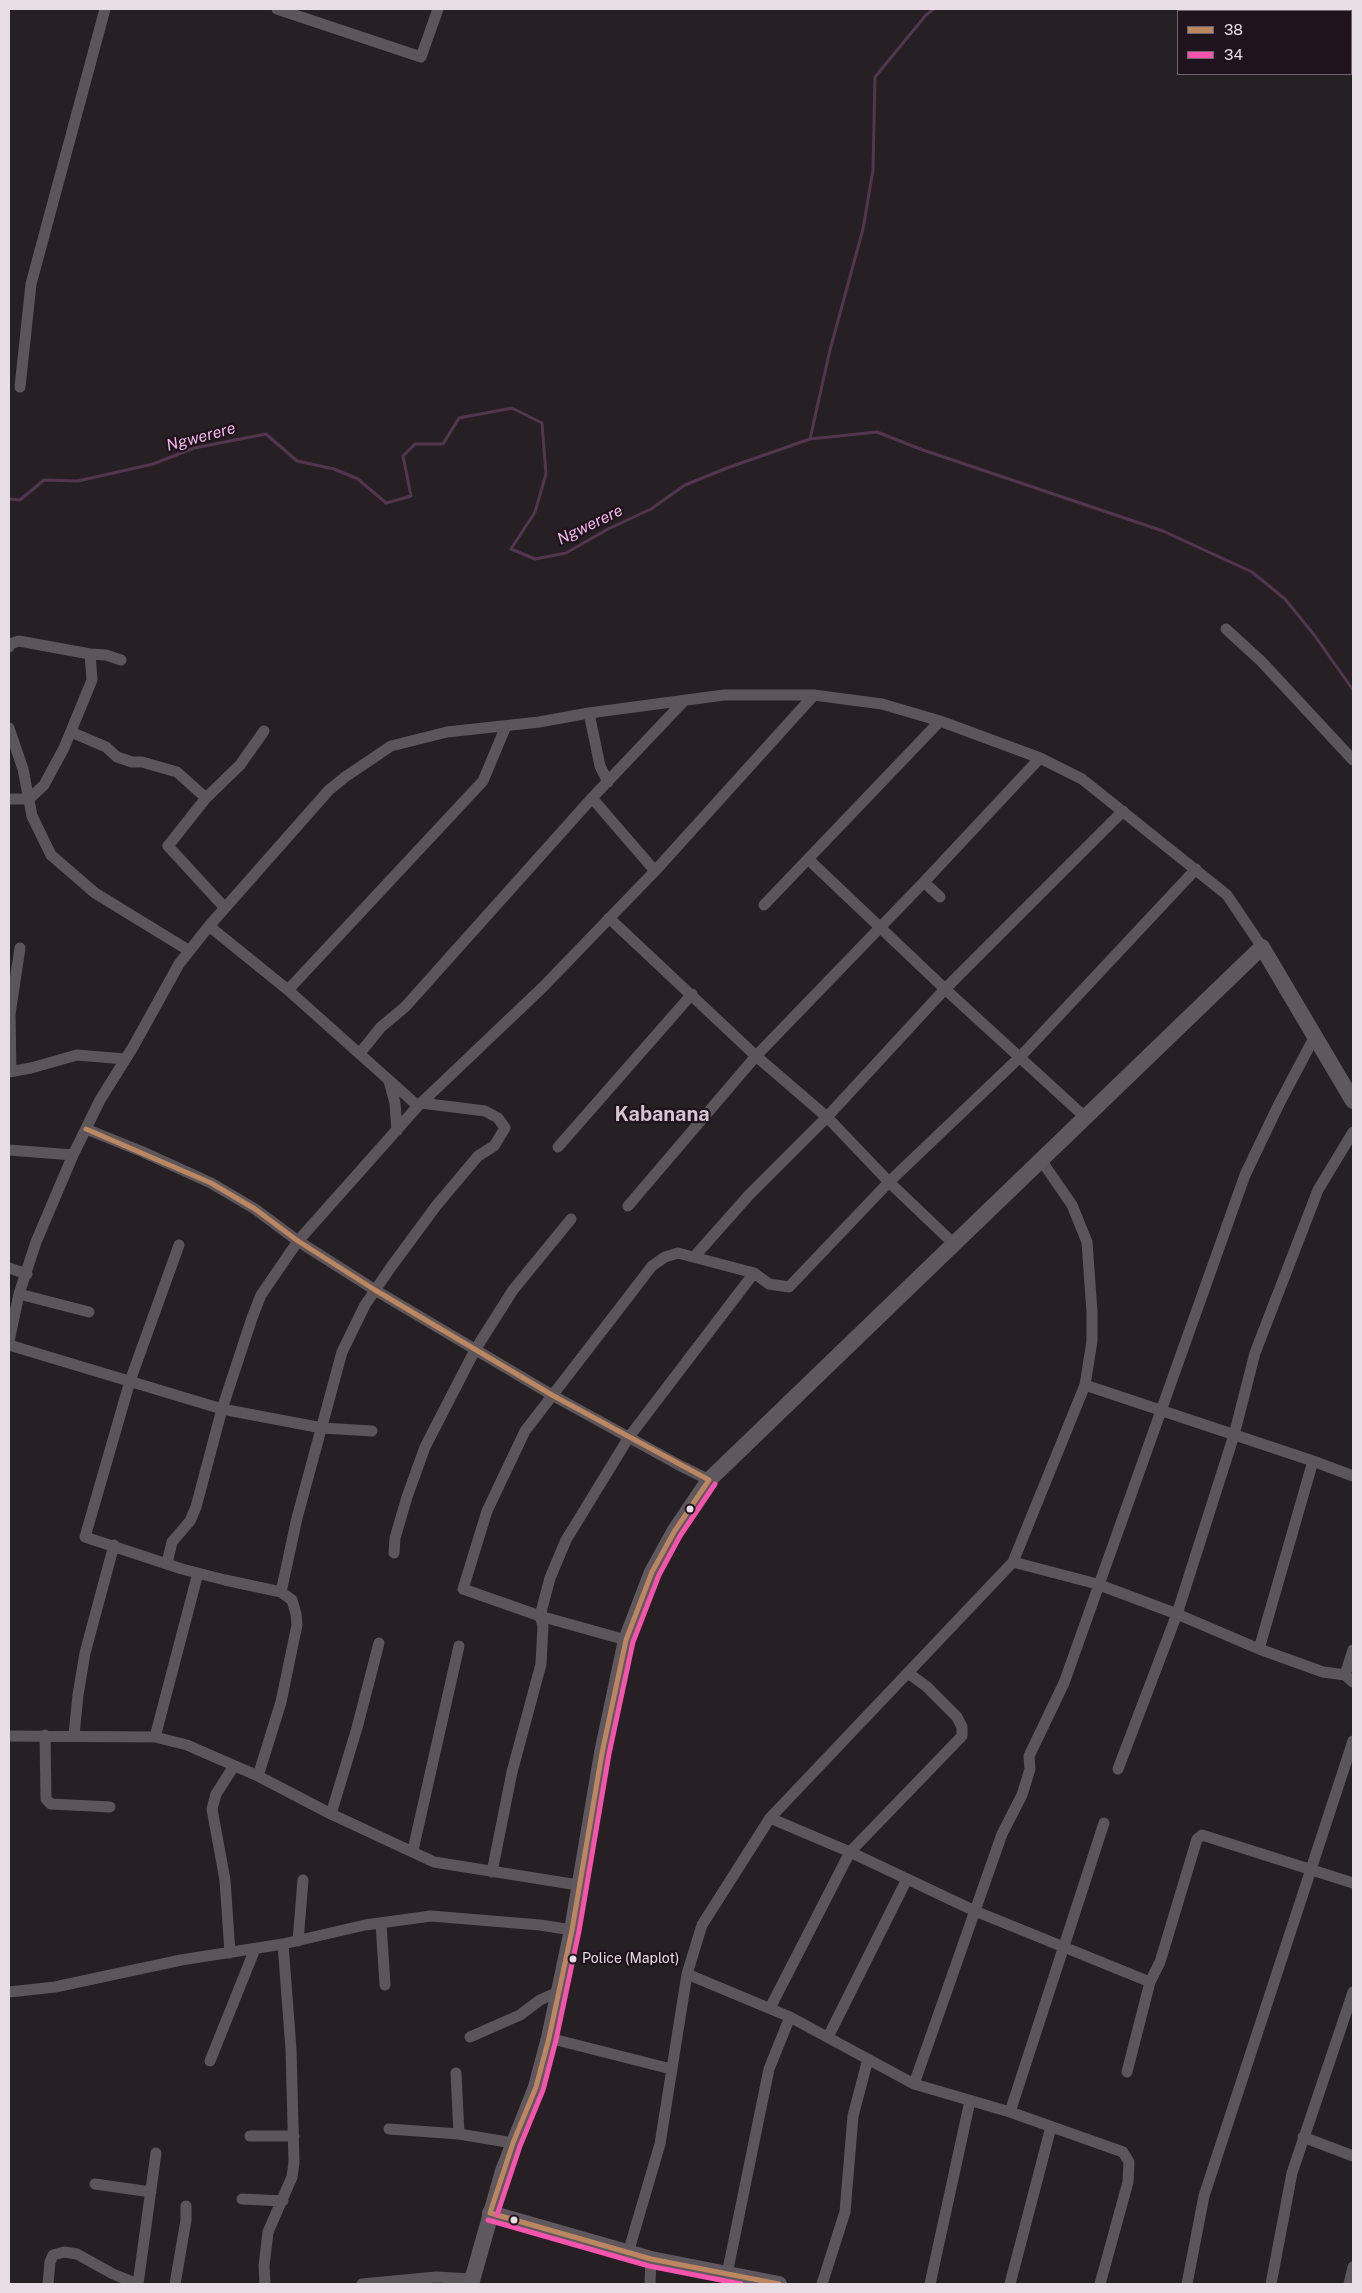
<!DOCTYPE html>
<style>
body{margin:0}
#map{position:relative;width:1362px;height:2293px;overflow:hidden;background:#262025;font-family:"Public Sans",sans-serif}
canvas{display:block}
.frame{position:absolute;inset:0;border:10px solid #e6dee4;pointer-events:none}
.legend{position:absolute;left:1177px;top:10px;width:175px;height:65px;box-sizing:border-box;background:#1f131d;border:1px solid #6f646d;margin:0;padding:6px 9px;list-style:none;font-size:15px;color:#e6dee4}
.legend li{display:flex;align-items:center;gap:10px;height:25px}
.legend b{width:25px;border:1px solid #6f646d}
</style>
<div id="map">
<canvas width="1362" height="2293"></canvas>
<div class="frame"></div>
<ul class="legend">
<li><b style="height:6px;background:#bb8660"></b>38</li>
<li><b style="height:6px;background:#f653ac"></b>34</li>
</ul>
</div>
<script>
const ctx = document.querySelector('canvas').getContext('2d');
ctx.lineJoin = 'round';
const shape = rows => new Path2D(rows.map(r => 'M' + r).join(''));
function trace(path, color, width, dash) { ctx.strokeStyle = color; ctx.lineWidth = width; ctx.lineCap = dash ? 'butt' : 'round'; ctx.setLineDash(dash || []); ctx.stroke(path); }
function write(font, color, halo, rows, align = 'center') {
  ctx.font = font + ' "Public Sans",sans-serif'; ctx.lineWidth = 4.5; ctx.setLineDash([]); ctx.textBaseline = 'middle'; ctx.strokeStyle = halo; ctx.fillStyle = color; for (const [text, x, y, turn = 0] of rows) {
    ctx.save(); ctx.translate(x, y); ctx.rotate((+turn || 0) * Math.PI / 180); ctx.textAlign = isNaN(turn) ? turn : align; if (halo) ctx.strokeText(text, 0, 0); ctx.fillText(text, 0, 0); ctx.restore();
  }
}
const stream = shape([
 [810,439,830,350,863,229,873,170,875,77,926,15,934,9],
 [9,499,20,500,44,480,78,481,153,464,194,448,266,434,297,461,334,469,358,479,386,503,411,496,403,456,415,444,443,444,459,418,512,408,542,423,546,474,535,512,511,549,535,559,566,553,608,529,651,509,685,485,727,468,810,439,877,432,923,450,1163,531,1252,572,1285,599,1315,636,1353,690]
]);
const street = shape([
 [277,9,421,57,438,9],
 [20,387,31,284,105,9],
 [1226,629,1261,661,1353,760],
 [9,647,10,644,19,641,90,654,106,655,121,660],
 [589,713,600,766,608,782],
 [9,728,23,769,32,816,51,855,95,893,188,950],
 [71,732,106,747,117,757,132,762,142,762,177,772,206,798],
 [592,798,655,871],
 [9,799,29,799,44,785,64,748,92,680,90,654],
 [808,859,945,989,1086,1118],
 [940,897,924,882,1040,758],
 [764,905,940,721],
 [225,908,168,846,206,798,240,765,264,731],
 [609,918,756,1056,827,1117,889,1182,954,1244],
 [209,926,288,990,418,1106],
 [288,990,483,781,506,726],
 [360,1053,381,1027,405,1007,592,798,684,701],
 [11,1071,10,1014,20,948],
 [9,1072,31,1068,77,1055,125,1059],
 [389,1081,395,1103,397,1131],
 [86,1129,143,1152,211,1183,255,1209,298,1241,375,1290,552,1395,679,1465,709,1480],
 [558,1147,692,994],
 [9,1150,73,1155],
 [628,1206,756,1056,924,882],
 [179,1245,130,1381,85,1537,182,1569,225,1580,281,1592],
 [694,1257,749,1195,827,1117,945,989,1123,811],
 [9,1268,27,1274],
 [19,1294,89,1312],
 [9,1341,19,1294,36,1242,73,1155,100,1100,133,1047,179,964,209,926,329,790,345,777,391,746,447,732,539,722,589,713,724,695,814,695,882,704,940,721,1040,758,1082,779,1227,895,1262,947],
 [9,1345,222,1409,322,1428,372,1431],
 [1085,1385,1313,1461,1353,1476],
 [394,1553,395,1538,407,1497,425,1447,475,1350,513,1290,571,1219],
 [1013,1562,1097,1584,1177,1614,1259,1649,1323,1672,1345,1675,1353,1682],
 [167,1563,172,1542,190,1521,196,1507,222,1409,252,1318,261,1295,298,1241,418,1106,543,987,655,871,814,695],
 [626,1640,540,1616,463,1589,487,1511,525,1431,652,1266,665,1257,678,1253,754,1273,769,1284,789,1287,889,1182,1020,1057,1196,869],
 [1259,1649,1313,1461],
 [1345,1675,1353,1650],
 [45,1735,46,1799,51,1804,110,1807],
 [74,1735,78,1695,85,1653,114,1545],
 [9,1736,155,1737,187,1745,258,1776,331,1814,434,1862,578,1885],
 [155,1737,198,1573],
 [1118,1769,1177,1614,1234,1435,1255,1353,1318,1190,1353,1132],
 [258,1776,281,1702,297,1625,296,1614,292,1600,281,1592,297,1518,342,1352,365,1305,391,1267,436,1206,478,1156,494,1146,505,1128,498,1118,485,1111,421,1103],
 [331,1814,357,1728,379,1643],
 [770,1818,850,1852,975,1911,1150,1982,1127,2072],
 [413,1850,459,1646],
 [492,1872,512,1772,541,1664,543,1626,540,1616,550,1578,566,1540,629,1437,754,1273],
 [381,1923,385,1985],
 [298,1941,303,1880],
 [230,1953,225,1880,212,1809,216,1794,234,1766],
 [687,1974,790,2017,914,2084,1010,2112,1104,1823],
 [1150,1982,1160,1962,1197,1839,1202,1835,1353,1883],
 [9,1992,55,1987,181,1960,283,1944,365,1925,431,1916,540,1925,572,1930],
 [770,2008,850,1852,962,1736,962,1727,957,1717,926,1686,908,1673],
 [470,2037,520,2015,540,2000,558,1992],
 [828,2037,907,1879],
 [549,2038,671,2069],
 [210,2061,255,1949],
 [456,2073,459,2134],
 [914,2084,1002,1834,1022,1795,1030,1769,1029,1756,1064,1683,1245,1175,1279,1104,1315,1036],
 [1010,2112,1123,2152,1129,2162,1128,2182,1100,2284],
 [389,2129,459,2134,513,2143],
 [250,2136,294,2136],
 [1303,2137,1353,2156],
 [95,2184,151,2192],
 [242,2199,283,2201],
 [628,2253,660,2144,687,1974,702,1925,770,1818,1013,1562,1085,1385,1092,1341,1092,1312,1087,1242,1072,1205,1041,1160],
 [727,2274,769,2069,790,2017],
 [48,2284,50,2262,53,2255,64,2252,77,2254,113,2274,138,2284],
 [138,2284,156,2153],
 [175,2284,186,2220,186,2206],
 [265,2284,264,2266,268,2232,292,2177,294,2162,291,2049,283,1944],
 [362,2284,436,2277,472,2279],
 [650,2284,651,2259],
 [822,2284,845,2212,853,2116,868,2059],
 [930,2284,970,2101],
 [1010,2284,1051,2127],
 [1187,2284,1204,2196,1353,1741],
 [1271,2284,1292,2173,1353,1992],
 [1349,2284,1353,2267]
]);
const secondary = shape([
 [490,2213,651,2259,779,2284],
 [471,2284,503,2171,536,2087,549,2038,572,1930,602,1753,626,1640,652,1572,674,1532,709,1480,1262,947,1353,1101]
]);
const bus1 = shape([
 [86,1129,211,1183,255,1209,298,1241,375,1290,552,1395,709,1480],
 [490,2213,513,2143,536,2087,549,2038,572,1930,602,1753,626,1640,652,1572,674,1532,709,1480],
 [490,2213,651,2259,779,2284]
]);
const bus2 = shape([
 [497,2215,520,2146,543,2090,556,2040,579,1931,609,1754,633,1642,659,1575,680,1536,715,1484],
 [488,2220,649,2266,741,2284]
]);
const markers = [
 [690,1509,4.5,"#e6dee4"],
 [573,1959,4.5,"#e6dee4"],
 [514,2220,4.5,"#e6dee4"]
];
const busNames = [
 ["Police (Maplot)",582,1959]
];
const waterNames = [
 ["Ngwerere",201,437,-15],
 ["Ngwerere",590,525,-26]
];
const districtNames = [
 ["Kabanana",662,1115]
];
trace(stream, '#543550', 3);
trace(street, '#5c565b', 11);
trace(secondary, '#5f585e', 16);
trace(bus1, '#bb8660', 5);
trace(bus2, '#f653ac', 5);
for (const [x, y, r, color] of markers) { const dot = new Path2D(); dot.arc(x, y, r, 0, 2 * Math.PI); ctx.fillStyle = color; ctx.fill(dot); trace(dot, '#1f131d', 2); }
write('14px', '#e6dee4', '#1f131d', busNames, 'left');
write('italic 16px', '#f3b7ea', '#1f131d', waterNames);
write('bold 20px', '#d4c4d1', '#1f131d', districtNames);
</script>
